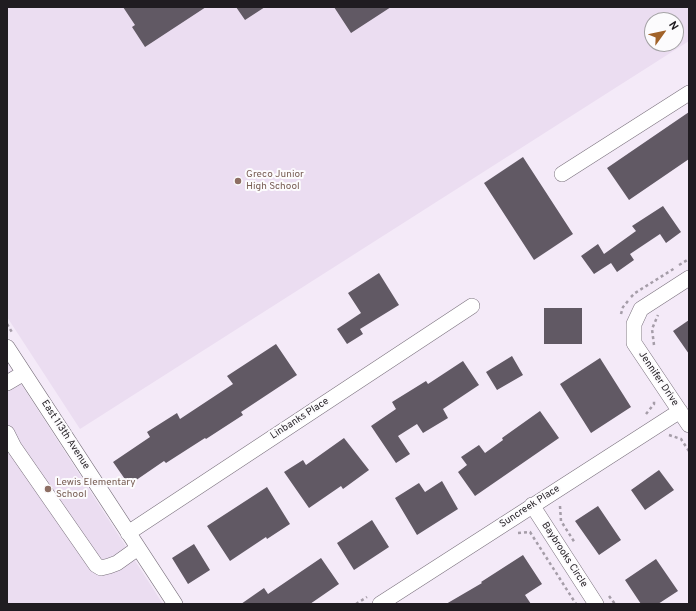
<!DOCTYPE html>
<style>
body{margin:0}
#map{position:relative;width:696px;height:611px;overflow:hidden;background:#f4eaf8;font-family:Overpass,sans-serif}
canvas{display:block}
.frame{position:absolute;inset:0;border:8px solid #201c21;pointer-events:none}
.north{position:absolute;left:644px;top:12px;width:40px;height:40px;box-sizing:border-box;background:#fcfbfd;border:1px solid #a4a2a5;border-radius:50%;rotate:57deg;font-size:11px;font-weight:700;line-height:16px;text-align:center;color:#201c21}
.north::after{content:'';display:block;margin:auto;width:14px;height:18px;background:#a16229;clip-path:polygon(50% 0,100% 100%,50% 72%,0 100%)}
</style>
<div id="map">
<canvas width="696" height="611"></canvas>
<div class="frame"></div>
<div class="north">N</div>
</div>
<script>
const ctx = document.querySelector('canvas').getContext('2d');
ctx.lineJoin = 'round';
function fill(path, color) { ctx.fillStyle = color; ctx.fill(path, 'evenodd'); }
const shape = rows => new Path2D(rows.map(r => 'M' + r).join(''));
function trace(path, color, width, dash) { ctx.strokeStyle = color; ctx.lineWidth = width; ctx.lineCap = dash ? 'butt' : 'round'; ctx.setLineDash(dash || []); ctx.stroke(path); }
function write(font, color, halo, rows, align = 'center') {
  ctx.font = font + ' Overpass,sans-serif'; ctx.lineWidth = 4; ctx.setLineDash([]); ctx.textBaseline = 'middle'; ctx.strokeStyle = halo; ctx.fillStyle = color; for (const [text, x, y, turn = 0] of rows) {
    ctx.save(); ctx.translate(x, y); ctx.rotate((+turn || 0) * Math.PI / 180); ctx.textAlign = isNaN(turn) ? turn : align; if (halo) ctx.strokeText(text, 0, 0); ctx.fillText(text, 0, 0); ctx.restore();
  }
}
const built = shape([
 [7,7,689,7,689,41,80,429,7,317],
 [652,20,676,20,676,44,652,44],
 [12,370,163,604,7,604,7,373]
]);
const building = shape([
 [123,7,206,7,145,47,132,27,135,25],
 [236,7,265,7,245,20],
 [334,7,391,7,351,33],
 [689,112,689,159,629,200,607,168],
 [523,157,573,234,534,260,484,183],
 [663,206,681,232,666,243,660,234,630,254,634,260,617,272,611,263,594,274,581,256,598,244,604,254,636,231,632,226],
 [379,273,399,305,360,329,363,334,347,344,337,329,361,313,348,293],
 [544,308,582,308,582,344,544,344],
 [689,320,689,354,673,331],
 [276,344,297,375,241,412,243,415,206,439,205,438,166,463,164,461,129,485,113,462,150,437,147,432,177,413,180,419,233,384,227,376],
 [512,356,523,375,497,390,486,372],
 [600,358,631,407,591,433,560,384],
 [463,361,479,385,443,409,448,418,423,433,417,424,398,436,410,454,396,463,371,426,396,409,392,402,426,381,428,384],
 [540,411,559,438,475,496,458,472,467,465,461,457,479,445,485,453,503,440,502,438],
 [344,438,369,470,343,489,341,486,309,508,284,472,303,460,306,465],
 [659,470,674,490,645,510,631,490],
 [442,481,458,509,417,535,395,498,419,483,425,492],
 [267,487,290,524,267,539,266,537,230,561,207,526],
 [598,506,621,540,599,555,575,521],
 [372,520,389,547,354,570,337,543],
 [194,544,210,570,188,584,172,558],
 [523,555,542,584,525,595,531,604,446,604,482,583,481,582],
 [321,558,339,584,310,604,241,604,264,588,268,594],
 [656,559,678,591,658,604,641,604,625,580]
]);
const path = shape([
 [679,265,689,259],
 [631,297,635,293,675,268],
 [621,314,623,307,628,301],
 [7,324,13,334],
 [654,345,652,329,658,315],
 [646,414,654,404,654,399],
 [669,435,681,439,689,451],
 [560,506,561,521,575,543],
 [518,533,530,532,576,604],
 [609,596,615,604],
 [356,604,367,597]
]);
const minor = shape([
 [562,174,689,93],
 [689,278,641,309,634,324,634,343,689,425],
 [7,347,175,604],
 [7,383,24,373],
 [7,433,14,447,96,565,101,568,109,566,117,563,138,548],
 [532,505,596,604],
 [128,533,472,306],
 [380,604,680,411]
]);
const markers = [
 [238,181,4,"#8d6e63"],
 [48,489,4,"#8d6e63"]
];
const educationNames = [
 ["Greco Junior",246,175],
 ["High School",246,187],
 ["Lewis Elementary",56,483],
 ["School",56,495]
];
const streetNames = [
 ["Jennifer Drive",658,379,56],
 ["Linbanks Place",300,419,-33],
 ["East 113th Avenue",65,435,57],
 ["Suncreek Place",530,507,-33],
 ["Baybrooks Circle",564,555,57]
];
fill(built, '#ebddf1');
fill(building, '#615964');
trace(minor, '#7a717d', 16);
trace(path, '#a59da8', 2.5, [3, 3]);
trace(minor, '#fff', 15);
for (const [x, y, r, color] of markers) { const dot = new Path2D(); dot.arc(x, y, r, 0, 2 * Math.PI); ctx.fillStyle = color; ctx.fill(dot); trace(dot, '#fcfbfd', 1.5); }
write('10px', '#785e54', '#fcfbfd', educationNames, 'left');
write('10px', '#201c21', '#fcfbfd', streetNames);
</script>
